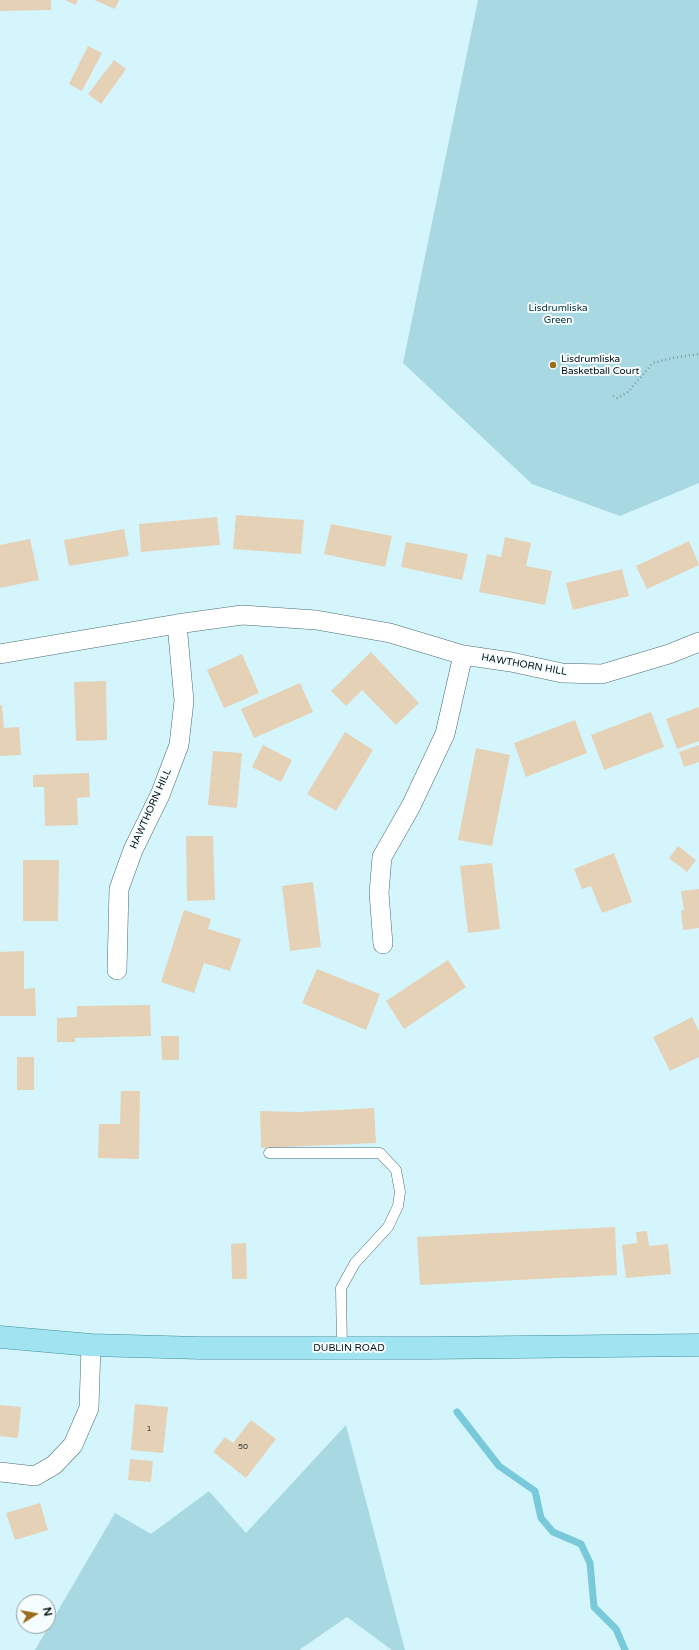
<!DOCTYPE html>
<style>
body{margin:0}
#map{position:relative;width:699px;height:1650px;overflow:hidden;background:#d5f5fc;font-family:"Varela Round",sans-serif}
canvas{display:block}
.north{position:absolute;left:16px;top:1594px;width:40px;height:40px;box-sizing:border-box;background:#f6fdff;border:1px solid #949d9f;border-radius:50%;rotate:79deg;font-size:11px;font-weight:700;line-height:16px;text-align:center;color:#020e10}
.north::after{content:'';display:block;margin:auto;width:14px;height:18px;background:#9a6d1c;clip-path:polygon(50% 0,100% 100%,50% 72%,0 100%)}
</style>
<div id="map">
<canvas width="699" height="1650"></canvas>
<div class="north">N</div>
</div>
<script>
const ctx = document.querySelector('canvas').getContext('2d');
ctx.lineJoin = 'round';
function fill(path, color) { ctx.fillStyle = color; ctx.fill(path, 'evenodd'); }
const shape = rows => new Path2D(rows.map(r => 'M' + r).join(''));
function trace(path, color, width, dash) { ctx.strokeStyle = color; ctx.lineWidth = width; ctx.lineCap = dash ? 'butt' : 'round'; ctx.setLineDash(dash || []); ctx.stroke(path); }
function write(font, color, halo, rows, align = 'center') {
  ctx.font = font + ' "Varela Round",sans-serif'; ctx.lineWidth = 4; ctx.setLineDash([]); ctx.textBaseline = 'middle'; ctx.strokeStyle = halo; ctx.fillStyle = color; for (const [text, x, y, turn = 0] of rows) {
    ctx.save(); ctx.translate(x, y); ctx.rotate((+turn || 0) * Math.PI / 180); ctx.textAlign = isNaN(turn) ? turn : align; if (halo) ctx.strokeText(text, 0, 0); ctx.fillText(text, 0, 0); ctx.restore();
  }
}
const green = shape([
 [478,0,699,0,699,483,620,516,532,484,403,363],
 [346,1425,405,1650,392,1650,347,1617,299,1650,35,1650,115,1513,151,1534,209,1491,246,1533]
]);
const stream = shape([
 [457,1412,499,1466,535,1491,541,1518,553,1532,581,1544,590,1563,594,1607,616,1629,625,1650]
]);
const building = shape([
 [0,0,51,0,51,10,0,11],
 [65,0,78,0,76,5],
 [94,0,119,0,115,9],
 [88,46,102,53,82,91,69,84],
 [114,60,126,69,101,104,88,94],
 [236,515,304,520,301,554,233,549],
 [217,517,220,545,141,552,139,524],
 [331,524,392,536,385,567,324,554],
 [124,529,129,556,69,566,64,540],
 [505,537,531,543,526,566,552,571,545,605,479,592,487,554,501,557],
 [30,539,39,580,0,588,0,545],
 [689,541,699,565,647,589,636,566],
 [406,542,468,554,462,580,401,567],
 [622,569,629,596,573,610,566,583],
 [371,652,419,703,396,725,362,690,346,706,331,691],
 [242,654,259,693,224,708,207,670],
 [106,681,107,740,76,741,74,682],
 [300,683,313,712,254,738,241,709],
 [0,705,2,705,4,728,19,727,21,755,0,756],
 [699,707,699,741,677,749,666,719],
 [651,712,664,747,604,770,591,735],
 [575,720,587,753,526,777,514,743],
 [345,732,373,750,336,811,307,794],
 [263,745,292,760,281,782,252,767],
 [699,745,699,762,684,767,679,752],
 [476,748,510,755,492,846,458,840],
 [213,751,242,753,237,808,208,805],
 [89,773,90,797,77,798,78,825,45,826,44,787,33,787,33,775],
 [186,836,213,836,215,900,187,901],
 [678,846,696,860,687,872,669,858],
 [614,853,632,902,602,913,591,886,582,889,574,869],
 [23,860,59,860,58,921,23,921],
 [492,863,500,929,468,933,460,866],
 [313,882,321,947,290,951,282,886],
 [699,889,699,928,683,930,681,911,684,910,681,891],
 [184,910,211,919,208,929,241,939,230,971,204,963,194,993,161,982],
 [24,951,24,989,35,988,36,1016,0,1016,0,952],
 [448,960,466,987,404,1029,386,1001],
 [317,969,380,994,366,1030,302,1003],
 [150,1005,151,1036,75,1038,75,1042,57,1042,57,1018,77,1017,77,1006],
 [692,1017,699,1031,699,1057,670,1071,653,1037],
 [161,1036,179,1036,179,1060,162,1060],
 [17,1057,34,1057,34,1090,17,1090],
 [121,1091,140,1091,139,1159,98,1158,99,1124,120,1124],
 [374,1108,376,1143,261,1148,260,1111,299,1112],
 [615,1227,617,1275,420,1285,417,1237],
 [647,1231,649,1246,668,1244,671,1274,626,1278,622,1245,637,1243,636,1232],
 [246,1243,247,1279,232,1279,231,1244],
 [135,1404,168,1407,163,1453,131,1450],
 [0,1405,21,1407,18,1438,0,1436],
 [251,1420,276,1439,246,1478,213,1452,225,1437,233,1443],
 [130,1459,153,1461,151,1482,128,1480],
 [40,1503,48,1530,15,1540,6,1513]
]);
const path = shape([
 [613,396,617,398,628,392,653,363,672,358,699,354]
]);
const service = shape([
 [269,1153,380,1153,396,1170,400,1192,398,1206,388,1227,355,1263,341,1288,342,1348]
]);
const minor = shape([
 [0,654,177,624,242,615,316,620,390,633,463,655,511,662,562,673,602,674,669,654,699,642],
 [383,944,379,893,382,857,411,806,445,734,463,655],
 [117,970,119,889,133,850,160,795,179,745,184,701,177,624],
 [0,1472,35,1476,54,1465,73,1445,89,1408,91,1345]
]);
const primary = shape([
 [0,1337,91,1345,200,1348,429,1348,699,1345]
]);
const markers = [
 [553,365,4,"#9a6d1c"]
];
const numberNames = [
 ["1",149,1429],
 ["50",243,1447]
];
const parkNames = [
 ["Lisdrumliska",558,308],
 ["Green",558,320]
];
const poiNames = [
 ["Lisdrumliska",561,359],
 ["Basketball Court",561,371]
];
const streetNames = [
 ["HAWTHORN HILL",524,665,10],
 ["HAWTHORN HILL",151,809,-66],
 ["DUBLIN ROAD",349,1348]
];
fill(green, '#a8d9e3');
trace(stream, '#78cada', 7);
fill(building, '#e5d1b6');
trace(service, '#476b72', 11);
trace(minor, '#476b72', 20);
trace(primary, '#418d9c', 23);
trace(path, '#839ba1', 2.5, [1, 3]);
trace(service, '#fff', 10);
trace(minor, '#fff', 19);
trace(primary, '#a1e4f1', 22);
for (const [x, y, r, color] of markers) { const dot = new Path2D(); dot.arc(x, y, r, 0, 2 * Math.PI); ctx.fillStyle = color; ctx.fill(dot); trace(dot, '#f6fdff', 1.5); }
write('8px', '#3b3f3a', null, numberNames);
write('10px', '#052f36', '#f6fdff', parkNames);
write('10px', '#020e10', '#f6fdff', poiNames, 'left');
write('10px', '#020e10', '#f6fdff', streetNames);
</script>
